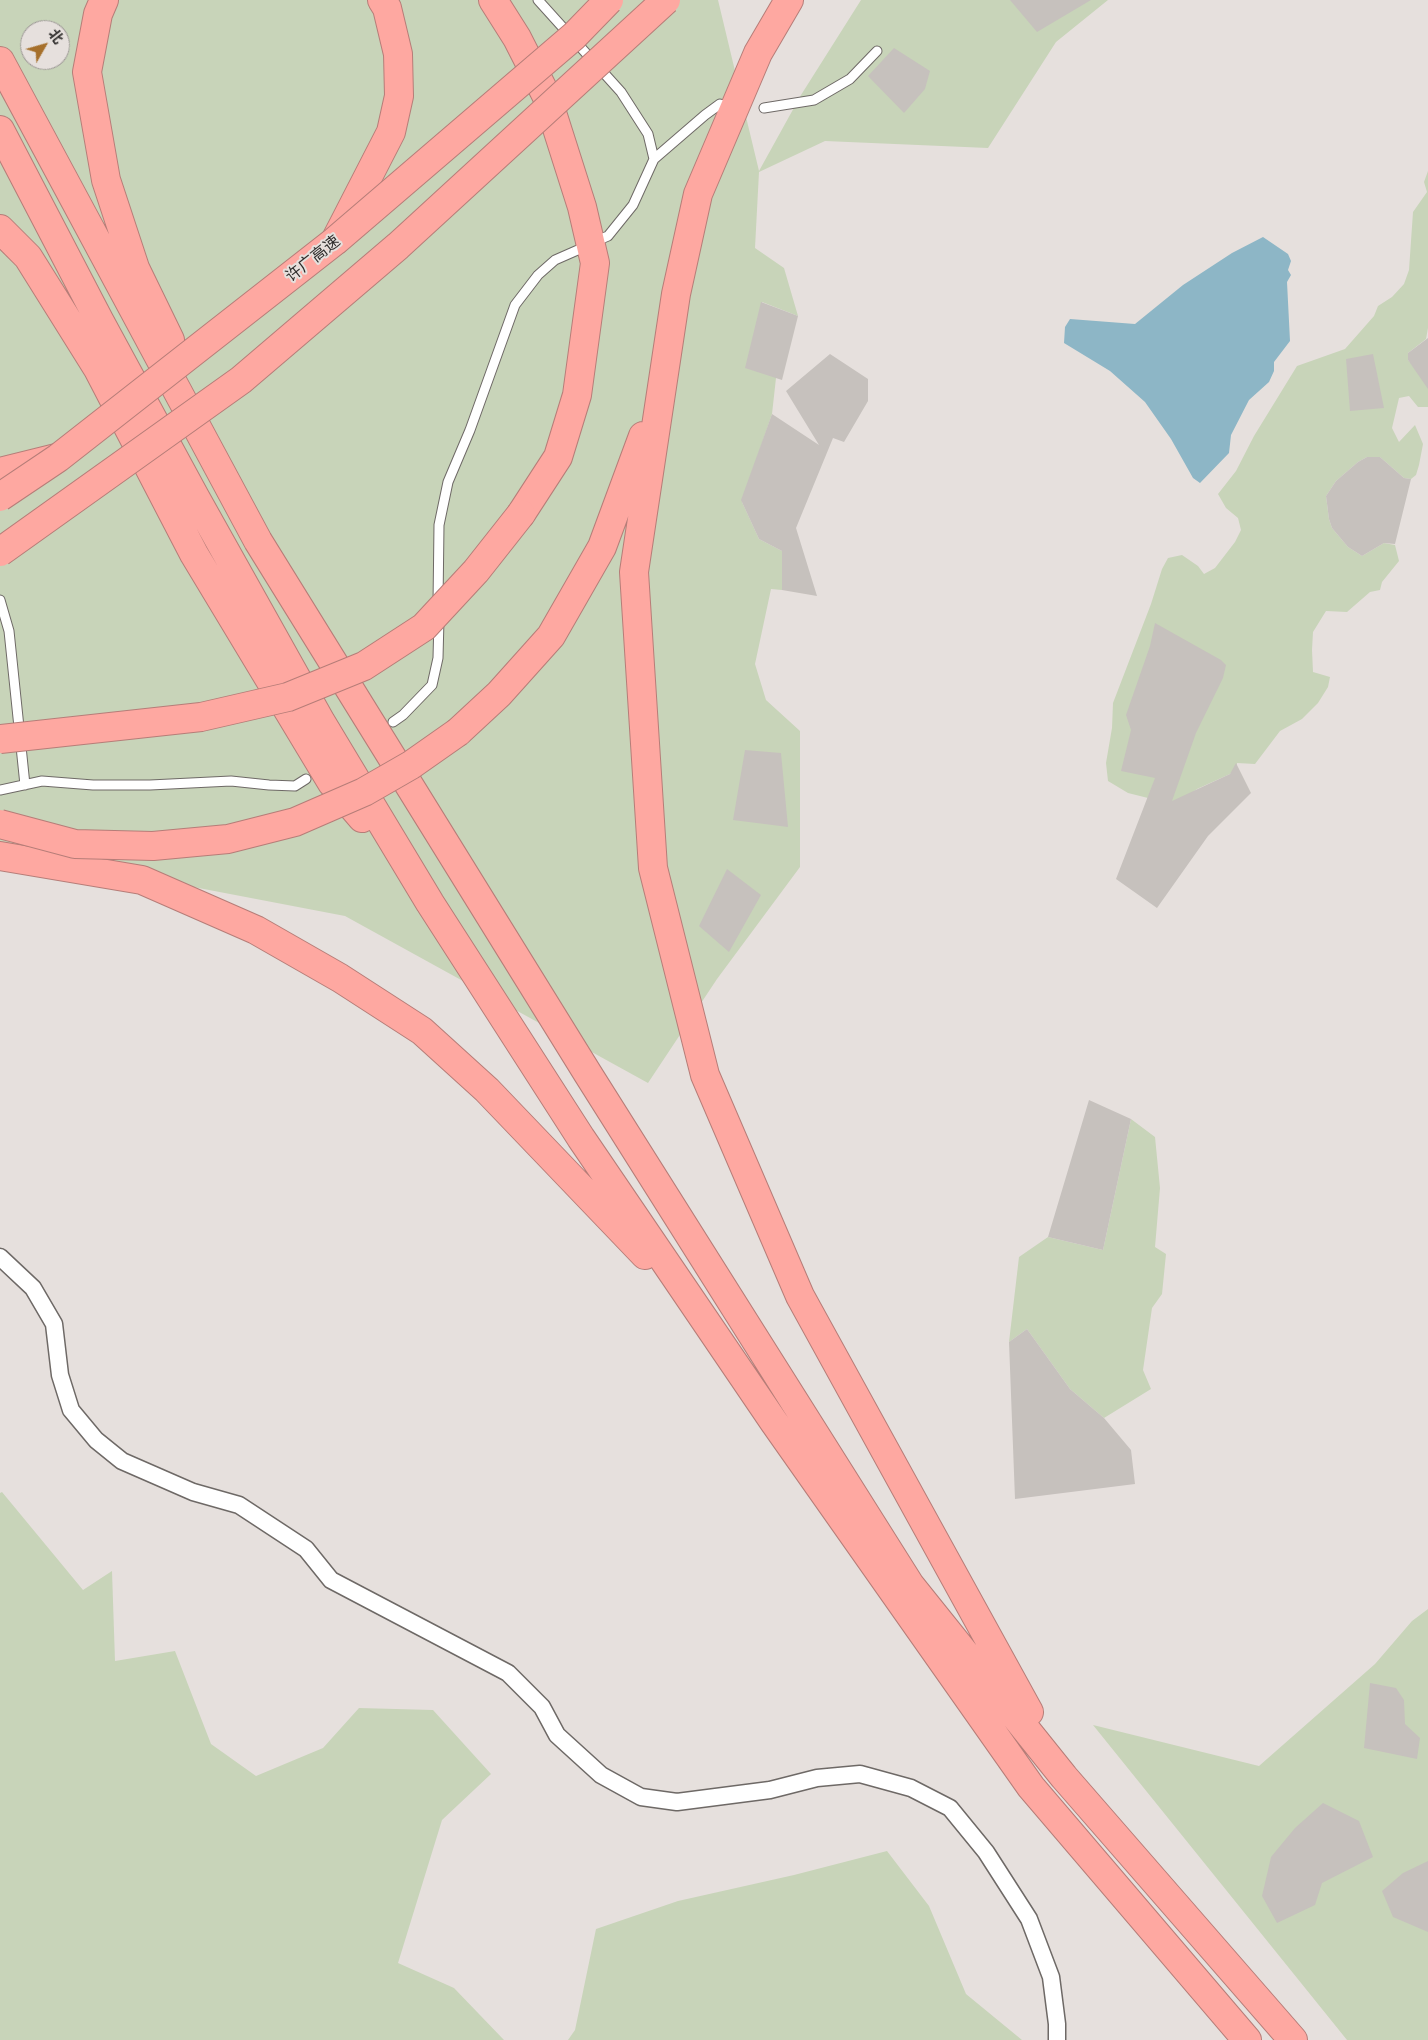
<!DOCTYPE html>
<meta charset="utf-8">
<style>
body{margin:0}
#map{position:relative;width:1428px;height:2040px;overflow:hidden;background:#e6e0dd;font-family:"Work Sans","Noto Sans SC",sans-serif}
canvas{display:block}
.north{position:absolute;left:20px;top:20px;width:50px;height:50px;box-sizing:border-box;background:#e6e0dd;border:1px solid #9d9896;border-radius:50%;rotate:52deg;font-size:14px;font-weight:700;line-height:20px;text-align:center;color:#2f2d2c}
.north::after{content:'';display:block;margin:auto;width:18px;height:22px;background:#a6702b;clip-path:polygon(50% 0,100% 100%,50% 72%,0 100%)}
</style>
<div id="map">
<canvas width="1428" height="2040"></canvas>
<div class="north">北</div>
</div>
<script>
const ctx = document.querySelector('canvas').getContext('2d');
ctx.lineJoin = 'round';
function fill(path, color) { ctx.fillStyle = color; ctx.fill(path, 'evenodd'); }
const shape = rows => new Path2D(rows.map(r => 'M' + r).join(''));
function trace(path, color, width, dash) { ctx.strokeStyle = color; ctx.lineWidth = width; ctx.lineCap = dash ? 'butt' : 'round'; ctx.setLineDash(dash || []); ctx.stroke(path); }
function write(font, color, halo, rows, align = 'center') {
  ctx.font = font + ' "Work Sans","Noto Sans SC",sans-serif'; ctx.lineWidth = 4; ctx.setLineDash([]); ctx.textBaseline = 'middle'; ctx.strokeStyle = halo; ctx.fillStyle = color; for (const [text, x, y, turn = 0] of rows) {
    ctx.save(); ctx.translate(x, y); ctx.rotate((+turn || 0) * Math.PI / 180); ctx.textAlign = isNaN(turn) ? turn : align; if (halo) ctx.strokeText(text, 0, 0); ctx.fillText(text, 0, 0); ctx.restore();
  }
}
const green = shape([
 [0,0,718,0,759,171,801,95,861,0,1108,0,1056,42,988,148,825,141,759,172,755,248,784,268,798,316,762,302,776,378,772,414,742,502,759,539,782,551,782,590,771,589,755,664,766,700,800,731,800,867,717,979,648,1083,345,916,0,850],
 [30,30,60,30,60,60,30,60],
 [1428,171,1428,328,1426,339,1408,353,1408,360,1428,382,1428,407,1418,407,1409,396,1399,398,1392,428,1399,442,1415,425,1423,444,1419,465,1416,475,1411,479,1404,478,1380,457,1367,457,1358,462,1336,481,1326,496,1329,519,1332,528,1348,547,1362,556,1384,543,1395,545,1399,561,1382,582,1380,590,1370,592,1347,612,1326,611,1313,632,1312,650,1313,672,1330,677,1328,687,1318,703,1302,719,1280,731,1255,764,1237,763,1237,768,1230,774,1197,789,1185,798,1189,803,1164,802,1128,793,1108,781,1106,763,1112,728,1113,703,1151,604,1162,569,1168,558,1182,555,1198,566,1204,574,1215,568,1235,542,1241,530,1238,518,1226,508,1218,494,1236,471,1254,436,1297,366,1345,349,1374,316,1378,306,1392,297,1404,284,1409,270,1413,212,1427,192,1424,182],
 [1131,1119,1155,1137,1160,1188,1155,1247,1166,1254,1162,1294,1152,1308,1143,1370,1151,1389,1104,1418,1070,1389,1027,1329,1009,1342,1019,1257,1048,1237,1103,1250],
 [2,1492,83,1590,112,1571,115,1661,175,1651,211,1744,256,1776,323,1748,359,1708,433,1710,491,1774,442,1820,398,1963,454,1988,504,2040,0,2040,0,1493],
 [1428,1609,1428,2040,1347,2040,1093,1725,1259,1766,1375,1664,1412,1621],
 [887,1851,929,1906,966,1994,1022,2040,568,2040,575,2030,596,1929,678,1901,794,1875]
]);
const water = shape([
 [1263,237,1288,254,1291,261,1288,270,1291,275,1287,282,1290,341,1274,362,1274,371,1269,382,1249,400,1231,435,1229,453,1200,483,1193,478,1171,439,1145,402,1110,371,1064,343,1065,327,1070,319,1135,324,1183,285,1232,253]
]);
const building = shape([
 [1010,0,1091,0,1037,32],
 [894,48,930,71,925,89,904,113,868,76],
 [761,302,798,316,782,380,745,368],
 [1428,338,1428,389,1408,360,1408,353],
 [830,354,868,379,868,401,844,442,833,438,796,528,817,596,782,590,782,551,759,539,741,500,772,414,819,445,786,391],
 [1373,354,1384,408,1350,411,1346,359],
 [1367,457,1380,457,1404,478,1411,479,1395,544,1384,543,1362,556,1348,547,1332,528,1329,519,1326,496,1336,481,1358,462],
 [1155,623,1221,660,1226,665,1223,678,1196,733,1172,801,1230,774,1236,763,1251,793,1208,836,1157,908,1116,879,1155,778,1121,771,1131,730,1126,715,1150,646],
 [745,750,781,753,788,827,733,820],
 [727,869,761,895,729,952,699,926],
 [1089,1100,1131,1119,1103,1250,1048,1237],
 [1027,1329,1070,1389,1104,1418,1131,1450,1135,1484,1015,1499,1009,1342],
 [1370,1683,1396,1688,1404,1700,1405,1724,1420,1738,1417,1759,1364,1748],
 [1323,1803,1359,1821,1373,1857,1322,1883,1315,1905,1277,1923,1262,1896,1271,1857,1295,1828],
 [1428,1861,1428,1932,1393,1917,1382,1891,1403,1873]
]);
const service = shape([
 [538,0,621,92,648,134,654,159,633,205,608,236,601,239],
 [764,108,814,100,850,79,877,51],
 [654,159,705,115,720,104,724,105],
 [0,600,9,631,25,785],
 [438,604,439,525,448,482,470,430,515,305,538,275,555,260,580,249],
 [393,722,403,715,432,685,438,658,439,619],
 [0,790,42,781,93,785,150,785,231,781,269,785,295,786,306,779]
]);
const minor = shape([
 [0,1257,33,1288,54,1324,60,1375,71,1410,96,1440,122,1461,193,1492,239,1505,306,1549,331,1580,508,1673,542,1707,557,1735,601,1775,641,1797,677,1802,770,1790,817,1778,860,1774,911,1788,950,1808,986,1852,1029,1919,1051,1977,1057,2024,1057,2040]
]);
const motorway = shape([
 [104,0,98,14,87,72,106,180,135,268,170,340],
 [493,0,517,38,547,97,582,207,595,263,577,395,558,457,521,514],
 [789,0,758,53,698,194,676,294,634,572,653,868,705,1075,800,1296,1029,1712],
 [0,61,258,541,588,1074,910,1585,1064,1777,1293,2040],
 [0,130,99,320,195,497,321,722,430,903,581,1138,774,1422,1031,1787,1247,2040],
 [0,229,28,257,98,369,194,554,332,783,362,818],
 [335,241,391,132,399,96,398,54,387,8,382,0],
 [0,472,56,458],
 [458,732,499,694,551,636,602,547,643,436],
 [0,856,142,880,256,930,340,978,422,1031,487,1090,645,1255]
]);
const motorwayBridge = shape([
 [0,497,58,458,335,241,574,36,609,0],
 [0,552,241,380,398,246,666,0],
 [0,739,201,717,288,697,364,666,424,627,476,571,521,514],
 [0,824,75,844,153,846,228,839,295,822,364,792,411,765,458,732]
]);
const streetNames = [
 ["许广高速",313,259,-38]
];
fill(green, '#c8d4b9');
fill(water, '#8db6c6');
fill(building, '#c6c1bd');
trace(service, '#6e6966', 11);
trace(minor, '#6e6966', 19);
trace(motorway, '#b67d78', 30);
trace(service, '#fff', 9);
trace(minor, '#fff', 16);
trace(motorway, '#fea8a1', 28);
trace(motorwayBridge, '#b67d78', 30, []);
trace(motorwayBridge, '#fea8a1', 28);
write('16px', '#2f2d2c', '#e6e0dd', streetNames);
</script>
